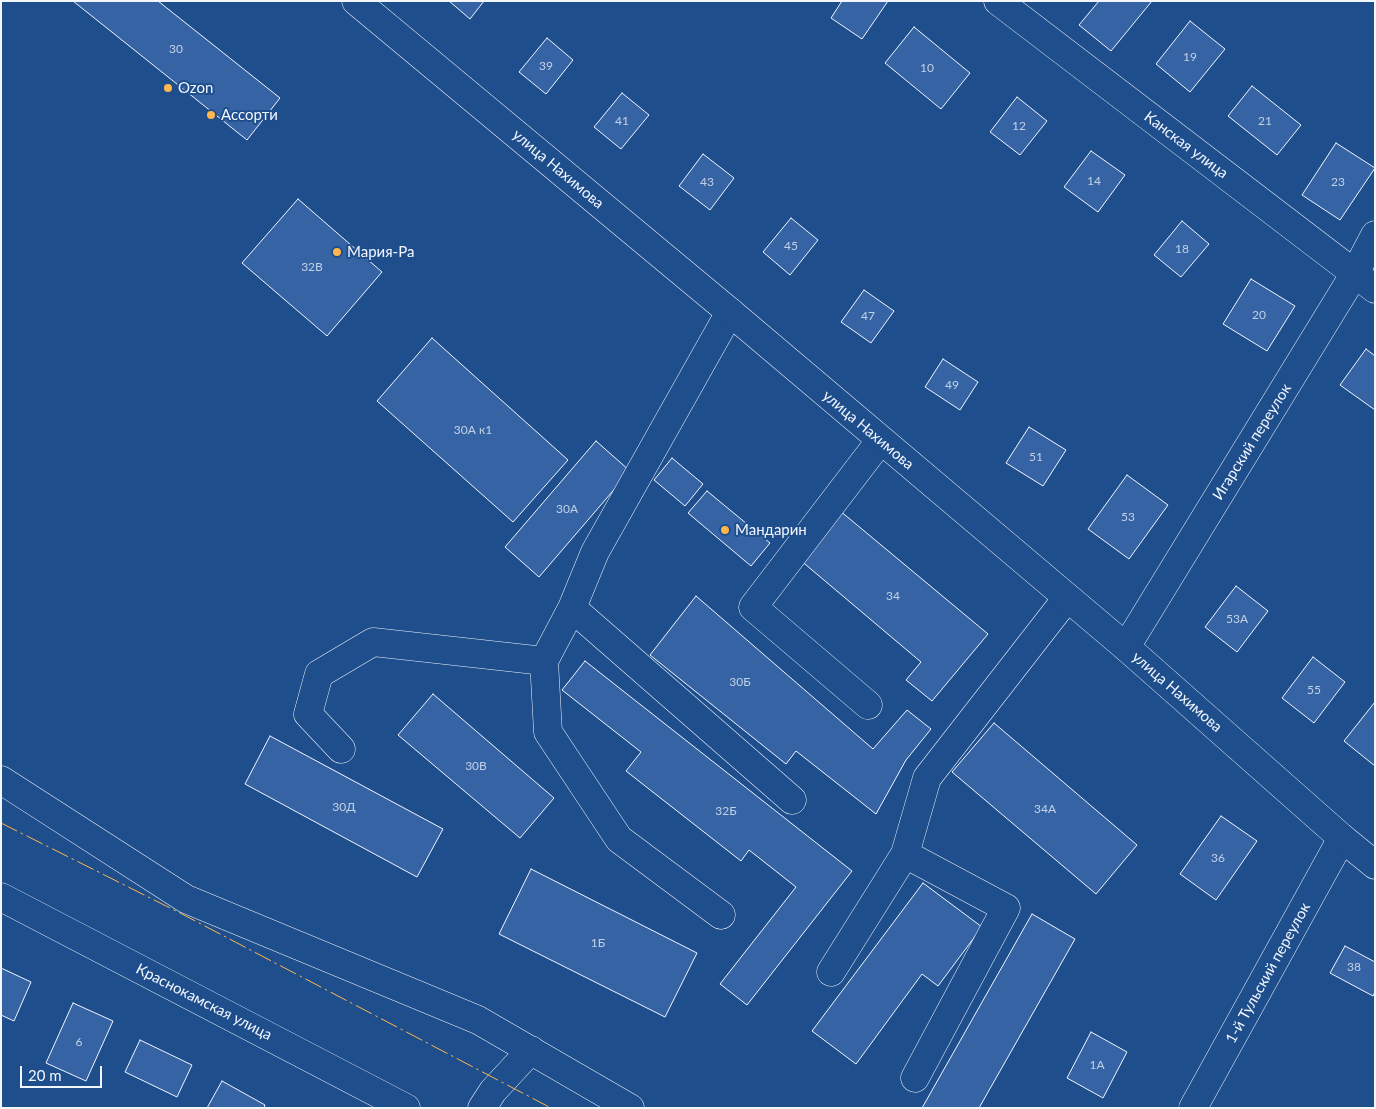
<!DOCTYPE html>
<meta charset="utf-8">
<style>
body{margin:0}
#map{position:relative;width:1376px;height:1109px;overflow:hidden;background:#1f4e8c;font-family:Lato,sans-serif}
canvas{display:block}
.frame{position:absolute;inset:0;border:2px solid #f2f6ff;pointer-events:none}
.scale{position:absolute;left:20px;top:1066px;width:82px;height:22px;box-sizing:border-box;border:2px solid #f2f6ff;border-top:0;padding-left:6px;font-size:15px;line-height:18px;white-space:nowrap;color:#f2f6ff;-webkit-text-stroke:4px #1f4e8c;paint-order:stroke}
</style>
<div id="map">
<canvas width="1376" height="1109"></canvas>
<div class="frame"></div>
<div class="scale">20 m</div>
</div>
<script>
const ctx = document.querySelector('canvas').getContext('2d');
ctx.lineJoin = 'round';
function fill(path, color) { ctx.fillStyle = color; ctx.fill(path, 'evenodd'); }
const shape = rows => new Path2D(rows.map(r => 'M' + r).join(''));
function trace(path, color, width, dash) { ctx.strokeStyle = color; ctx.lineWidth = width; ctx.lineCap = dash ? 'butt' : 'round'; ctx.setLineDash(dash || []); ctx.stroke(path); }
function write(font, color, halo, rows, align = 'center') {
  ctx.font = font + ' Lato,sans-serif'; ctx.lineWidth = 4; ctx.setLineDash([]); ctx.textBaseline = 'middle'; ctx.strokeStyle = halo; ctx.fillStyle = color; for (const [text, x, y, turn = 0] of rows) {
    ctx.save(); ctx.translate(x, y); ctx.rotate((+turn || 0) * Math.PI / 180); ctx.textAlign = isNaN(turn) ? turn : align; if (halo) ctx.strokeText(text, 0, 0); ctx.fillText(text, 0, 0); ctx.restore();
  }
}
const building = shape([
 [73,1,158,1,280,98,247,140,73,1],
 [449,1,484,1,470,19,449,1],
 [842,1,888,1,862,39,831,18,842,1],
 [1099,1,1152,1,1111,51,1079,25,1099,1],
 [1190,21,1225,49,1190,92,1156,64,1190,21],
 [914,27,970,73,941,109,885,63,914,27],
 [547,38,573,60,546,94,519,72,547,38],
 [1252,86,1301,125,1277,155,1228,116,1252,86],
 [622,93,649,115,621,149,594,127,622,93],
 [1017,97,1047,121,1020,155,990,132,1017,97],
 [1336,143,1375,168,1340,220,1302,195,1336,143],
 [1091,151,1125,175,1098,212,1064,187,1091,151],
 [703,154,734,178,710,210,679,186,703,154],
 [298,199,382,272,327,336,242,263,298,199],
 [791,218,818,240,790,275,763,252,791,218],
 [1182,221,1209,244,1181,277,1154,255,1182,221],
 [1251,279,1295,306,1267,351,1223,324,1251,279],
 [864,290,894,311,871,343,841,322,864,290],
 [432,338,568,460,513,522,377,401,432,338],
 [1366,349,1375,356,1375,410,1340,385,1366,349],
 [943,359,978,382,960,410,925,387,943,359],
 [1029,427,1066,450,1043,486,1006,463,1029,427],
 [596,441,630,471,539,577,505,547,596,441],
 [672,458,703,484,685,506,654,480,672,458],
 [1127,475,1168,505,1129,559,1088,529,1127,475],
 [707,491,770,543,751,566,688,513,707,491],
 [839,510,988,634,932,701,906,680,921,662,799,559,839,510],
 [1236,586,1268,611,1237,652,1205,627,1236,586],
 [696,596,873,749,907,710,931,729,906,760,876,814,796,751,786,764,650,655,696,596],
 [1313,657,1345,682,1314,723,1282,698,1313,657],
 [585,661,852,871,747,1005,720,984,796,887,749,850,741,861,626,771,641,752,562,690,585,661],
 [433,694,554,798,520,838,398,735,433,694],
 [1375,702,1375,766,1344,741,1375,702],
 [994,723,1137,845,1096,894,952,772,994,723],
 [270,736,443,829,417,877,245,784,270,736],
 [1221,816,1257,841,1216,900,1180,874,1221,816],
 [531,869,697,953,665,1017,499,934,531,869],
 [923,883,982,927,938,986,922,974,856,1064,812,1031,923,883],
 [1032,914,1075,939,979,1108,922,1108,1032,914],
 [1345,946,1375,962,1375,992,1373,996,1330,973,1345,946],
 [1,968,31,982,14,1021,1,1015,1,968],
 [73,1003,113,1021,86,1081,46,1063,73,1003],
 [1091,1032,1127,1052,1103,1098,1067,1078,1091,1032],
 [140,1040,192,1065,177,1097,125,1072,140,1040],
 [222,1081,265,1105,264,1108,207,1108,222,1081]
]);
const minor = shape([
 [998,1,1375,289],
 [572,608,792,800],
 [1126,647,1355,273,1375,235],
 [544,661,548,732,619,839,721,915],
 [868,705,753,607,880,441],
 [341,749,308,714,319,674,373,642,544,661,572,608,595,552,730,312],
 [1,780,186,899,478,1020,630,1108],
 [905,854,1006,908,915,1078],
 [1,897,406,1108],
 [831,972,905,854,927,778,1067,598],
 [482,1108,493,1091,531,1050],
 [1193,1108,1342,838]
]);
const major = shape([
 [356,1,730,312,1126,647,1342,838,1375,865]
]);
const power = shape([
 [1,823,182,914,551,1108]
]);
const markers = [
 [168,88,5,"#ffb74d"],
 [211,115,5,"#ffb74d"],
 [337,252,5,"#ffb74d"],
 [725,530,5,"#ffb74d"]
];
const numberNames = [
 ["30",176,49],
 ["19",1190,57],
 ["39",546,66],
 ["10",927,68],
 ["41",622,121],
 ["21",1265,121],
 ["12",1019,126],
 ["14",1094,181],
 ["43",707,182],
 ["23",1338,182],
 ["45",791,246],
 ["18",1182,249],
 ["32В",312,267],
 ["20",1259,315],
 ["47",868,316],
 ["49",952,385],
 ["30А к1",473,430],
 ["51",1036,457],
 ["30А",567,509],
 ["53",1128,517],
 ["34",893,596],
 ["53А",1237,619],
 ["30Б",740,682],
 ["55",1314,690],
 ["30В",476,766],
 ["30Д",344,807],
 ["34А",1045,809],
 ["32Б",726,811],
 ["36",1218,858],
 ["1Б",598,943],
 ["38",1354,967],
 ["6",79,1042],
 ["1А",1097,1065]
];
const poiNames = [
 ["Ozon",178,88],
 ["Ассорти",221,115],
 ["Мария-Ра",347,252],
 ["Мандарин",735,530]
];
const streetNames = [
 ["Канская улица",1186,145,37],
 ["улица Нахимова",558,169,40],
 ["улица Нахимова",868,430,40],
 ["Игарский переулок",1252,442,-58],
 ["улица Нахимова",1177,692,41],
 ["1-й Тульский переулок",1268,973,-61],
 ["Краснокамская улица",204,1002,27]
];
fill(building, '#3563a3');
trace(building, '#f2f6ff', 1);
trace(minor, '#f2f6ff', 29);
trace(major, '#f2f6ff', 29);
trace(minor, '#1f4e8c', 28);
trace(major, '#1f4e8c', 28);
trace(power, '#ffb74d', 1, [18, 4, 2.5, 4]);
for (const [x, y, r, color] of markers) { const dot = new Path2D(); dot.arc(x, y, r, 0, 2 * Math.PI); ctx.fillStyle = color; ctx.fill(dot); trace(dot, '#1f4e8c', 2); }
write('12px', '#c3d1e8', null, numberNames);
write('15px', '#f2f6ff', '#1f4e8c', poiNames, 'left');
write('15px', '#f2f6ff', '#1f4e8c', streetNames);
</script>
